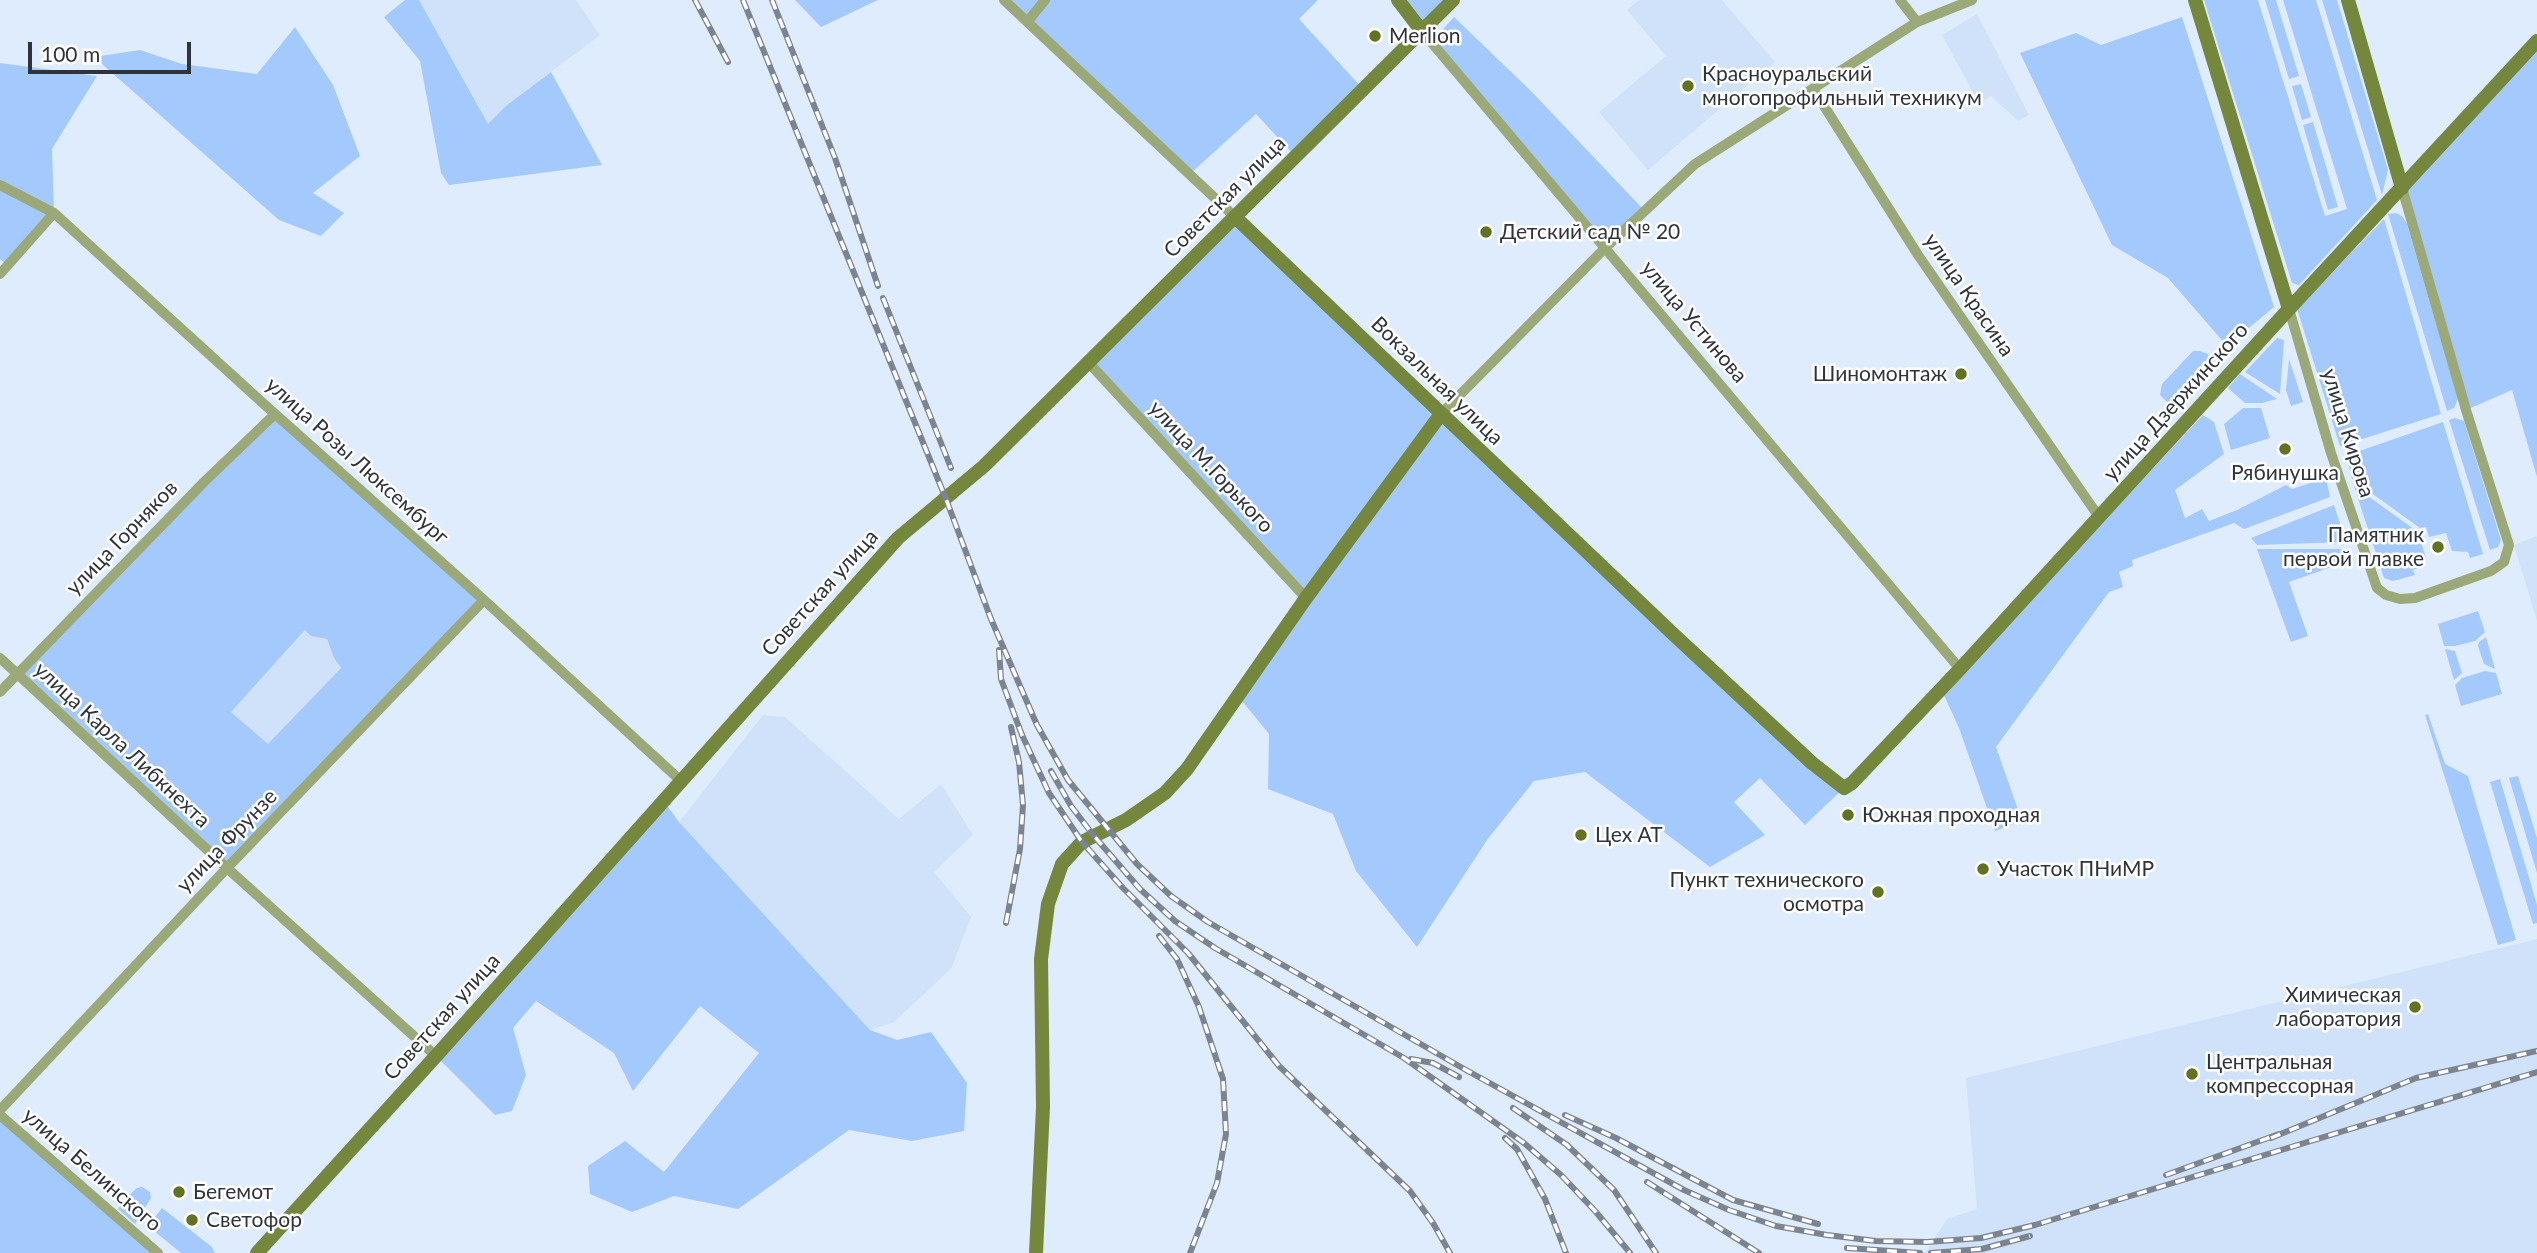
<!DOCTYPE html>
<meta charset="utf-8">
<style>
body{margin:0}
#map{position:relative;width:2537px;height:1253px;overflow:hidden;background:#dfecfe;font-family:Lato,sans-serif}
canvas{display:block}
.scale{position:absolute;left:28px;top:42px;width:163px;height:32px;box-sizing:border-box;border:4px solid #2f343b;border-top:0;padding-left:9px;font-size:21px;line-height:24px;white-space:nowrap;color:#2f343b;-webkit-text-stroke:5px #fff;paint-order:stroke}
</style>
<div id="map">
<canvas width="2537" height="1253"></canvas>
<div class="scale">100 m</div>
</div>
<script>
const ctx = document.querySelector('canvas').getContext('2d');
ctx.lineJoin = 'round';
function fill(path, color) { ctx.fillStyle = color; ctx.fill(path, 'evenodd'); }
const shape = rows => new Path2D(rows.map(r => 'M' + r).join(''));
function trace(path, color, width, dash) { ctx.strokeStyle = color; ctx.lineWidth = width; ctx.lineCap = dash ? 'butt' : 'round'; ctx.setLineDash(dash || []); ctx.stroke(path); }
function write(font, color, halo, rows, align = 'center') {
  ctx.font = font + ' Lato,sans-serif'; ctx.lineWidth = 5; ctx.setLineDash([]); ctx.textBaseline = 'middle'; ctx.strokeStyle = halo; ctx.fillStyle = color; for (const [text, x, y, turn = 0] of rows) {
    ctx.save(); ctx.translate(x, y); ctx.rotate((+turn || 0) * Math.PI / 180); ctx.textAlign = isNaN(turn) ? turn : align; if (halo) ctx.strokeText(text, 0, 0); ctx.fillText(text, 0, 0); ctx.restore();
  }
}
const built = shape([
 [419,0,576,0,600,35,507,105,488,124],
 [1639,0,1722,0,1775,62,1648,170,1599,112,1666,56,1627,10],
 [1977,14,2029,115,2018,121,1991,96,1979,103,1942,35],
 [2537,536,2537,621,2514,545],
 [306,630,312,636,327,639,334,658,341,668,268,745,230,712],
 [763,715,785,717,899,819,941,784,973,835,934,872,971,917,951,969,894,1022,870,1030,679,822],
 [2537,939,2537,1253,1925,1253,1947,1219,1977,1209,1966,1078]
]);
const green = shape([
 [405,0,419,0,488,124,507,105,551,72,602,165,449,185,441,173,420,61,384,17],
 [795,0,878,0,821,27],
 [1004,0,1318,0,1299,19,1363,89,1293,154,1256,114,1191,173],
 [1400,0,1454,0,1421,30],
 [2204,0,2258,0,2325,216,2347,209,2283,0,2316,0,2377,200,2299,285,2292,283],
 [2265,0,2276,0,2299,76,2289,79],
 [2322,0,2337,0,2388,170,2382,195],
 [1454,17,1531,91,1642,208,1605,241,1434,39],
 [2182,17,2274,307,2227,346,2168,278,2112,245,2020,53,2076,33,2101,45],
 [295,27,333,85,360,156,313,193,344,213,321,236,279,220,94,57,140,50,182,64,257,74],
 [2537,41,2537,477,2512,390,2466,410,2402,188],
 [0,63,97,76,52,149,54,213,7,265,0,259],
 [2301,84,2311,117,2302,120,2292,86],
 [2313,122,2338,207,2328,210,2303,125],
 [2396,213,2403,217,2407,224,2458,399,2454,408,2447,411,2388,214],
 [1235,217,1844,788,1805,825,1760,778,1734,802,1765,835,1710,867,1585,772,1534,781,1487,840,1417,947,1356,871,1333,814,1268,789,1269,734,1238,696,1306,597,1088,362],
 [2384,219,2441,414,2340,446,2297,309],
 [2277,338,2284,340,2280,394,2245,372],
 [2193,351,2200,351,2208,354,2210,360,2208,365,2173,402,2169,404,2160,395,2162,384],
 [2289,359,2303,402,2291,406,2286,390],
 [2240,374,2277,399,2262,403,2245,403,2228,388],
 [2243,408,2261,408,2270,438,2231,450,2224,424],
 [275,414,484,600,227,868,17,674],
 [305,630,311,636,327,639,334,658,341,668,268,744,231,712],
 [2203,415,2214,422,2224,454,2175,490,2185,518,2202,509,2209,521,2237,510,2286,485,2292,489,2326,478,2330,497,2244,529,2234,523,2132,560,2133,566,2119,572,2123,587,2109,592,1996,747,2022,821,1995,831,1959,728,1943,693],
 [2455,418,2464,421,2501,540,2498,547,2490,550,2449,420],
 [2443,422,2483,554,2470,558,2468,552,2452,551,2446,533,2429,537,2426,527,2420,528,2352,479,2347,458,2351,454],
 [2354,486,2418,532,2426,558,2419,568,2413,570,2415,575,2393,581,2384,578],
 [2334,505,2346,542,2257,545,2251,538],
 [2257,549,2347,549,2351,560,2289,582,2308,636,2291,642],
 [2478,611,2485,632,2475,641,2455,646,2444,646,2438,624],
 [2486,637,2495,669,2484,664,2478,646,2479,642],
 [2445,649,2455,651,2462,673,2454,680],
 [2485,671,2496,673,2502,694,2461,706,2455,685,2462,678],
 [2428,714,2445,764,2468,776,2516,940,2498,945,2425,715],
 [2518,776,2537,838,2537,873,2509,778],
 [2500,779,2537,905,2537,923,2533,924,2490,782],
 [663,800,679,822,870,1030,897,1040,931,1032,967,1083,964,1131,912,1141,849,1130,738,1209,674,1196,632,1212,590,1194,588,1166,625,1141,664,1172,759,1053,700,1006,633,1091,614,1053,536,1001,513,1028,526,1075,512,1111,495,1115,436,1056],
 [0,1116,158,1253,0,1253],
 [142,1187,150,1192,151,1198,135,1224,118,1209,128,1196,137,1188],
 [162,1208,212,1247,215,1253,181,1253,148,1226]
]);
const street = shape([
 [1004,0,1235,217],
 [1900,0,1917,22],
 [1028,21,1045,0],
 [1421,30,1960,669],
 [1814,90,1918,255,2099,517],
 [0,185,54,213,265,405,484,600,680,780],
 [0,274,54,213],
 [2289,309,2331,453,2377,588,2386,595,2400,599,2415,598,2491,571,2504,562,2509,545,2466,410,2402,188],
 [1088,362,1306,598],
 [1441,414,1605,248,1695,164,1917,22,1972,0],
 [0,658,227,868,436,1056],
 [0,692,205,481,275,414],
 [0,1110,227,868,484,600],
 [0,1115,158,1253]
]);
const secondary = shape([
 [1398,0,1421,30],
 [2195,0,2289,309],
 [2348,0,2402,188],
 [1235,217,1671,632,1812,763,1844,788,1852,783,1960,669,2289,309,2537,41],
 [257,1253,436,1056,898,538,984,466,1453,0],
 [1036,1253,1043,1107,1041,959,1048,904,1062,864,1082,842,1126,820,1165,793,1187,769,1306,598,1441,414]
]);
const rail = shape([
 [695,0,728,62],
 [743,0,946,499,991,619,1037,725,1068,780,1137,864,1171,896,1208,922,1466,1070,1684,1190,1729,1210,1776,1226,1827,1235,1876,1241,1927,1242,1981,1238,2035,1225,2537,1072],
 [772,0,835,158,878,286],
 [883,298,951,468],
 [999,650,1001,679,1022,735,1049,793,1082,842,1123,888,1188,953,1279,1066,1410,1191,1433,1223,1450,1253],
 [1051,771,1071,806,1094,836,1140,889,1175,921,1215,948,1404,1058,1524,1143,1561,1175,1596,1212,1630,1253],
 [1006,923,1020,849,1023,805,1019,762,1011,727],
 [1159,936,1177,959,1199,1007,1223,1079,1226,1134,1217,1183,1190,1253],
 [1411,1059,1433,1063,1459,1077],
 [1513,1108,1567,1145,1614,1190,1656,1253],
 [1565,1115,1616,1138,1733,1200,1818,1224],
 [1505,1138,1517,1149,1545,1199,1566,1253],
 [2271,1138,2416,1078,2537,1051],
 [2166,1175,2279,1134],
 [1647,1182,1759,1253],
 [1847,1248,1920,1253],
 [1931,1253,1982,1249,2030,1236]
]);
const markers = [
 [1375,36,7,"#617321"],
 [1688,86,7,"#617321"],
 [1486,232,7,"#617321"],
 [1961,374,7,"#617321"],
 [2285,449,7,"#617321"],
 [2438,547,7,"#617321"],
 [1848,815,7,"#617321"],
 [1581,835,7,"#617321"],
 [1983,869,7,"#617321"],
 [1878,892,7,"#617321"],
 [2415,1007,7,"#617321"],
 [2192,1074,7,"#617321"],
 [179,1192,7,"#617321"],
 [192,1220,7,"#617321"]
];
const poiNames = [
 ["Merlion",1389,36],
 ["Красноуральский",1702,74],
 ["многопрофильный техникум",1702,98],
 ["Детский сад № 20",1500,232],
 ["Шиномонтаж",1947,374,"right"],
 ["Рябинушка",2285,473,"center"],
 ["Памятник",2424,535,"right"],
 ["первой плавке",2424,559,"right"],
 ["Южная проходная",1862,815],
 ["Цех АТ",1595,835],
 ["Участок ПНиМР",1997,869],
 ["Пункт технического",1864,880,"right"],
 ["осмотра",1864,904,"right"],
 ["Химическая",2401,995,"right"],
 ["лаборатория",2401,1019,"right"],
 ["Центральная",2206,1062],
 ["компрессорная",2206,1086],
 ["Бегемот",193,1192],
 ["Светофор",206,1220]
];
const streetNames = [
 ["Советская улица",1225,197,-45],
 ["улица Красина",1969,295,56],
 ["улица Устинова",1694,322,50],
 ["Вокзальная улица",1437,381,44],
 ["улица Дзержинского",2176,402,-48],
 ["улица Кирова",2348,433,73],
 ["улица Розы Люксембург",357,461,42],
 ["улица М.Горького",1211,467,47],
 ["улица Горняков",122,538,-46],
 ["Советская улица",820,593,-48],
 ["улица Карла Либкнехта",122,745,43],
 ["улица Фрунзе",227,841,-46],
 ["Советская улица",442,1017,-48],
 ["улица Белинского",92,1170,41]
];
fill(built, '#d0e1fa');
fill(green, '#a4c9fd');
trace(street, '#9ba878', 10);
trace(secondary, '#75873c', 14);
trace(rail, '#7c8490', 6);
trace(rail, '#fff', 3.5, [10]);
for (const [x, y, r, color] of markers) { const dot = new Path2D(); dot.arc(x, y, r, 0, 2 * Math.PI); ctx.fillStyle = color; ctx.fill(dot); trace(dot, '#fff', 2.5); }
write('21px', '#2f343b', '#fff', poiNames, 'left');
write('21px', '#2f343b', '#fff', streetNames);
</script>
